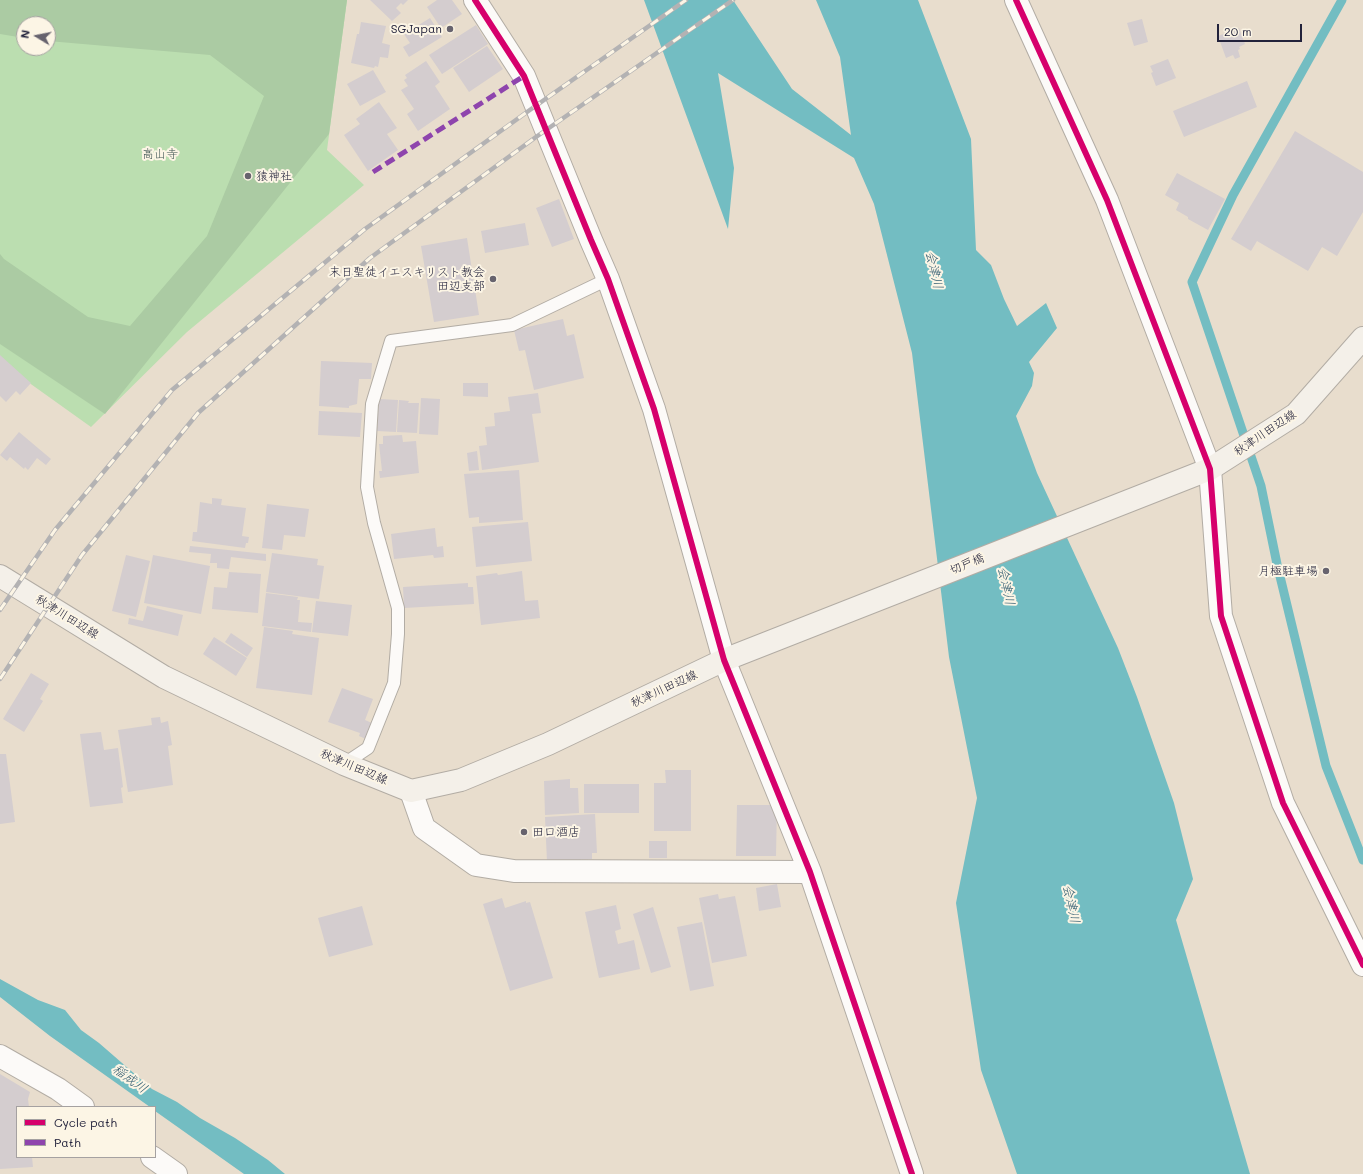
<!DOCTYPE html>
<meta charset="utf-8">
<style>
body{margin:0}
#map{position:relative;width:1363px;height:1174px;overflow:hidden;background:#e8ddcd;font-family:Mali,sans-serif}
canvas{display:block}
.legend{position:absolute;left:16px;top:1106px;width:140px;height:52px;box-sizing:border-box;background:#fcf5e5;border:1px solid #a5a1a1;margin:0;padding:5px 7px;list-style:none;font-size:12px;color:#22223b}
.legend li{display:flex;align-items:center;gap:8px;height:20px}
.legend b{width:20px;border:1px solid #a5a1a1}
.north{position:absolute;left:16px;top:16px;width:40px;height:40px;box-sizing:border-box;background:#fcf5e5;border:1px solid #a5a1a1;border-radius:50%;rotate:280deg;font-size:11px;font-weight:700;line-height:16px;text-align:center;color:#22223b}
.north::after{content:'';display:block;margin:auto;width:14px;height:18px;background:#67636e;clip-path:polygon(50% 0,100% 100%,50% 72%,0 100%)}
.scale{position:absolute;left:1217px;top:24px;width:85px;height:18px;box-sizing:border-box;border:2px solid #22223b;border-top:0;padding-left:5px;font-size:12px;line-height:14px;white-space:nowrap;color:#22223b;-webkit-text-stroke:3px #fcf5e5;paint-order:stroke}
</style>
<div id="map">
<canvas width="1363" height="1174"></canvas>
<ul class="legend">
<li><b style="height:5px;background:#d6006c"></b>Cycle path</li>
<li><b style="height:5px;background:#8e44ad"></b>Path</li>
</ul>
<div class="north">N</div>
<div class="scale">20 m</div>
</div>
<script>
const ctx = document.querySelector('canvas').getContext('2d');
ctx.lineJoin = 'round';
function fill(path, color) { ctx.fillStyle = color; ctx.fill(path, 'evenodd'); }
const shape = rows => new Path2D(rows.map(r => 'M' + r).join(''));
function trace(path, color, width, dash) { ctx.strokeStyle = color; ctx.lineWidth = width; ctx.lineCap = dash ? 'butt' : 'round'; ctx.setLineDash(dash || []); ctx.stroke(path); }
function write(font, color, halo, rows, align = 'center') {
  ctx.font = font + ' Mali,"Klee One",sans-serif'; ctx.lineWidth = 4; ctx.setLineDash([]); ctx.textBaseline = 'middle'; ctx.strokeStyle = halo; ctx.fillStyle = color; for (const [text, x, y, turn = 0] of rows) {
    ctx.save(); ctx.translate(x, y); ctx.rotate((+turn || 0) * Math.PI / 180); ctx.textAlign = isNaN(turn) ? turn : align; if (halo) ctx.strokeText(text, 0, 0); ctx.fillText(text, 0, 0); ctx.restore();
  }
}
const green = shape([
 [0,0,347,0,327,150,364,185,187,332,91,427,0,362],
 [24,24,48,24,48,48,24,48]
]);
const forest = shape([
 [0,0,347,0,329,134,105,414,0,344,0,254,4,259,88,317,130,326,207,236,264,96,210,55,48,41,48,24,24,24,24,38,0,34]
]);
const water = shape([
 [644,0,733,0,792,89,851,135,840,57,816,0,918,0,971,139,976,250,991,265,1004,299,1017,326,1046,303,1057,328,1029,362,1034,373,1032,386,1016,416,1037,473,1118,648,1137,697,1174,803,1193,879,1176,920,1250,1174,1017,1174,981,1070,956,903,977,798,949,657,912,353,874,204,854,158,718,73,734,168,728,229],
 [0,979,38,1000,65,1010,81,1030,99,1043,152,1089,177,1102,200,1118,235,1138,268,1160,285,1174,244,1174,155,1111,155,1107,150,1107,50,1036,0,997]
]);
const stream = shape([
 [1342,0,1233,195,1192,282,1261,486,1277,564,1326,766,1363,860]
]);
const building = shape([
 [370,0,408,0,403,5,401,3,396,8,401,13,392,21],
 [437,0,452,0,462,14,441,28,427,7],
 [430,18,442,37,409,57,403,47,410,43,404,34],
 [1142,19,1148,42,1134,46,1127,23],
 [361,22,386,26,382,43,390,45,388,58,380,57,378,67,375,66,374,68,351,63,357,34,359,34],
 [476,25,488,44,442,74,429,55],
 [1239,28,1245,44,1239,47,1240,49,1238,50,1240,57,1235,59,1233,55,1226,58,1218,36],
 [487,46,503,69,469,92,453,68],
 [1168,59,1176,78,1156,86,1151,73,1153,72,1150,66],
 [426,61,440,82,435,86,450,109,418,131,407,114,414,109,401,90,408,86,404,80,407,78,405,75],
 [373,70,386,92,360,106,347,84],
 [1247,81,1257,107,1184,137,1173,111],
 [379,102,397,128,387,134,398,150,368,171,344,135,360,124,356,119],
 [1295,131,1363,172,1363,212,1337,256,1322,247,1308,271,1257,241,1251,251,1231,239],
 [1177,173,1225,199,1208,230,1188,219,1188,217,1176,210,1179,203,1165,195],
 [559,199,574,239,552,247,536,208],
 [525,223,529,245,485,253,481,231],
 [467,238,479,315,434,322,421,246],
 [563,319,567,336,574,334,584,378,534,390,525,350,519,351,514,330],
 [0,355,31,383,20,395,16,391,6,402,0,396],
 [321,361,372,363,371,379,359,379,357,404,349,406,349,408,319,406],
 [463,383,488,383,488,397,463,396],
 [538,393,541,413,532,414,539,462,482,470,479,446,487,445,485,427,495,426,494,413,510,411,508,397],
 [421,398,440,399,438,435,419,434],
 [379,399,398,400,396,432,377,431],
 [399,400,409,401,408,403,419,403,417,433,397,432],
 [319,411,362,413,360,437,318,435],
 [19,432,51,459,46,465,37,458,28,470,25,467,24,469,10,457,7,461,0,455],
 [402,435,403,442,416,441,419,473,380,478,379,471,382,471,379,444,383,444,383,436],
 [477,451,479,470,469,471,467,453],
 [519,470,523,520,479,523,479,517,469,518,464,474],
 [212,498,222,499,221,505,246,508,242,536,249,537,248,543,246,543,245,548,192,541,193,532,197,532,200,502,212,504],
 [267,504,309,509,305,537,284,535,282,550,262,548],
 [528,522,532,561,476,567,472,527],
 [435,528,437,547,443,546,444,557,434,558,433,555,394,559,391,534],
 [190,546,266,554,266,561,231,557,229,569,217,568,217,563,210,563,211,554,189,552],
 [272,553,318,559,317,565,324,566,319,599,266,592],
 [126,555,150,561,136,617,112,611],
 [153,555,210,566,201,614,144,603],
 [522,571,525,601,538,600,540,618,481,625,476,576,497,573,498,575],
 [229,572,261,574,258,613,212,609,214,587,227,588],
 [468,583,468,587,473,587,474,604,404,608,403,587],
 [266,593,298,597,297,600,300,600,298,622,312,623,311,632,262,626],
 [316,601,352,605,348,636,312,632],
 [147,606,183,615,178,636,128,624,129,618,143,621],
 [264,627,293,631,292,634,319,638,312,695,256,688],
 [231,633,253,648,247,657,225,642],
 [214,637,247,658,236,676,203,654],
 [31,673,49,684,40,699,43,701,24,732,3,719],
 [342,688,373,699,365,720,372,723,366,739,359,736,360,733,328,722],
 [160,717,161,723,168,721,172,745,168,746,173,785,128,792,118,730,152,725,151,718],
 [101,732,104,750,118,748,123,787,121,788,123,803,90,807,80,734],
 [0,754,6,754,15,822,0,824],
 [665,770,691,770,691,831,654,831,654,783,666,783],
 [570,779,570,788,578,788,579,813,545,815,544,781],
 [584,784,639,784,639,813,584,813],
 [737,805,777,805,776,856,736,856],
 [595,814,597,853,592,853,592,859,547,862,545,817],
 [649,841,667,841,667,858,649,858],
 [777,884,781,907,759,911,756,888],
 [718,894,719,899,735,896,747,956,712,963,699,898],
 [502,898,505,908,526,901,526,903,530,902,553,978,510,991,483,904],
 [616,905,621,929,615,931,618,944,634,940,640,969,599,978,585,912],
 [362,906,373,945,329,957,318,918],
 [653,907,671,967,651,973,633,914],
 [702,922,714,986,690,991,677,927],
 [0,1074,30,1092,28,1099,29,1107,17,1107,17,1157,32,1157,33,1167,0,1169]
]);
const lane = shape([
 [344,764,368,748,394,683,398,634,398,608,374,523,367,487,372,404,391,341,512,325,608,279]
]);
const street = shape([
 [475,0,524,76,591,240,608,279,654,409,724,660,810,872,912,1174],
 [1016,0,1107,200,1210,469,1221,616,1283,803,1363,965],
 [411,791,424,828,476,865,514,871,810,872],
 [0,1056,58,1089,83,1107],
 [152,1157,176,1174]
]);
const secondary = shape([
 [0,576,164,677,344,764,411,791,461,780,548,744,724,660,1210,469,1296,414,1363,338]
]);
const rail = shape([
 [0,610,55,530,172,390,365,229,527,112,686,0],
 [0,679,82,555,198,413,370,258,536,137,733,0]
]);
const quiet = shape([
 [373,172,524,76]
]);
const cycleway = shape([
 [475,0,524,76,591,240,608,279,654,409,724,660,810,872,912,1174],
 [1016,0,1107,200,1210,469,1221,616,1283,803,1363,965]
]);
const markers = [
 [450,29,4,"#67636e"],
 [248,176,4,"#67636e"],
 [493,279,4,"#67636e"],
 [1326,571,4,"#67636e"],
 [524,832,4,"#67636e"]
];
const poiNames = [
 ["SGJapan",442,29],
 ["猿神社",256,176,"left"],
 ["末日聖徒イエスキリスト教会",485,272],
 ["田辺支部",485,286],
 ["月極駐車場",1318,571],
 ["田口酒店",532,832,"left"]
];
const parkNames = [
 ["高山寺",160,154]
];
const streetNames = [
 ["秋津川田辺線",1265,433,-34],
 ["切戸橋",967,564,-22],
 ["秋津川田辺線",67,617,32],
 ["秋津川田辺線",664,689,-25],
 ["秋津川田辺線",354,767,23]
];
const waterNames = [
 ["会津川",934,270,77],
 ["会津川",1006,586,78],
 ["会津川",1071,904,78],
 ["稲成川",130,1079,36]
];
fill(green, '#bbdeb0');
fill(forest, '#abcba3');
fill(water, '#73bdc2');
trace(stream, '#73bdc2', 9);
fill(building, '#d4cdcf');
trace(lane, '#b2aca4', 14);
trace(street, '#b2aca4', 24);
trace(secondary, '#b2aca4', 24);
trace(lane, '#fcfaf8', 12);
trace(street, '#fcfaf8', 22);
trace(secondary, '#f4f0e9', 22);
trace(rail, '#b3b2b3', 4.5);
trace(rail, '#fcf5e5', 3, [9]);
trace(quiet, '#8e44ad', 5, [10, 5]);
trace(cycleway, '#d6006c', 6);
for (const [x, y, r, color] of markers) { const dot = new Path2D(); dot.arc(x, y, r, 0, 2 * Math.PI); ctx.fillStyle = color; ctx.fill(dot); trace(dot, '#fcf5e5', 1.5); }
write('12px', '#22223b', '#fcf5e5', poiNames, 'right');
write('12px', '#455a57', '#fcf5e5', parkNames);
write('12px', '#22223b', '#fcf5e5', streetNames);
write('italic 13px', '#2e5a6f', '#fcf5e5', waterNames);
</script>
